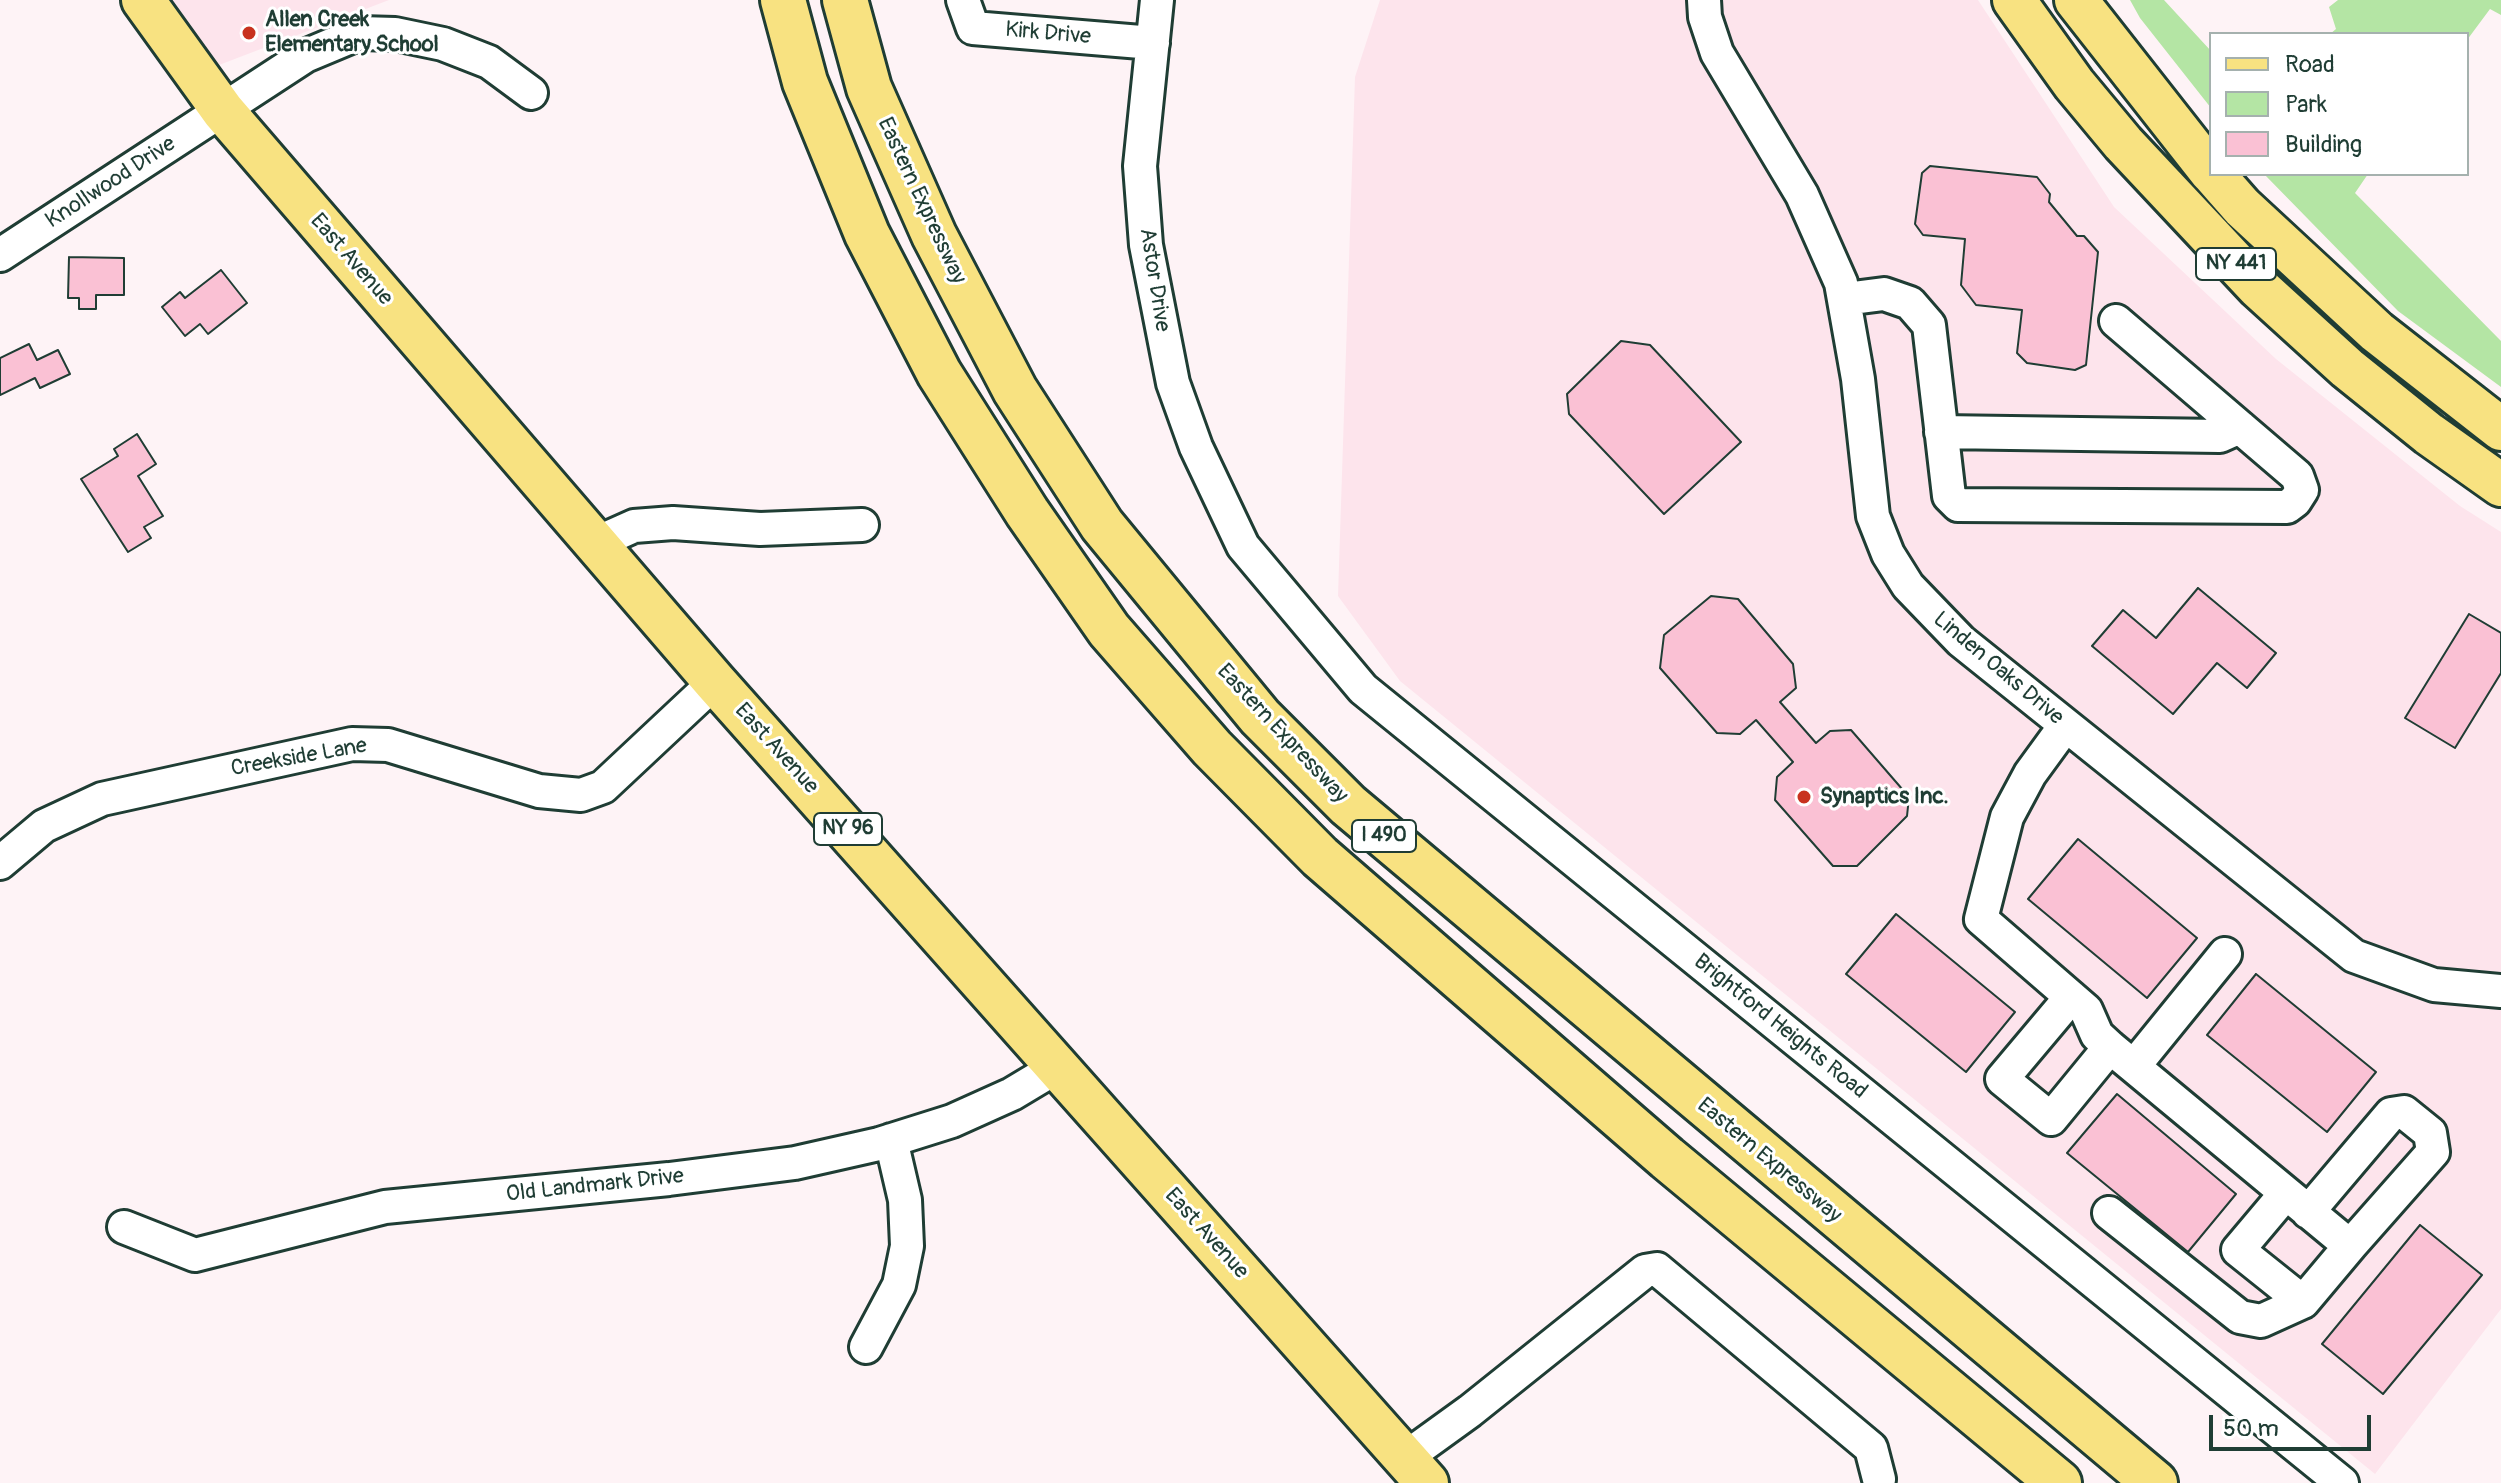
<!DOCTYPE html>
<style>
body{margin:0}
#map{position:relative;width:2501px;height:1483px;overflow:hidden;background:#fef3f6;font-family:Pangolin,sans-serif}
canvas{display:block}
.legend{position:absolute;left:2209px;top:32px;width:260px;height:144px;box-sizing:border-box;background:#fff;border:2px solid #a5b1ae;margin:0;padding:10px 14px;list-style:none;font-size:24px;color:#1f3d34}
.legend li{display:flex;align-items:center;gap:16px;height:40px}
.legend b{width:40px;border:2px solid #a5b1ae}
.scale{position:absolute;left:2209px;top:1415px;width:162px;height:36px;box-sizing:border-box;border:4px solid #1f3d34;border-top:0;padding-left:10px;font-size:24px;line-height:28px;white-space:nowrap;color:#1f3d34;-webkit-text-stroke:6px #fff;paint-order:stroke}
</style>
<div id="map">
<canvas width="2501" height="1483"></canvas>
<ul class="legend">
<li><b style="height:10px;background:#f8e281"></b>Road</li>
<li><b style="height:22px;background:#b4e5a4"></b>Park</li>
<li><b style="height:22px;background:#fac1d4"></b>Building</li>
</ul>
<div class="scale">50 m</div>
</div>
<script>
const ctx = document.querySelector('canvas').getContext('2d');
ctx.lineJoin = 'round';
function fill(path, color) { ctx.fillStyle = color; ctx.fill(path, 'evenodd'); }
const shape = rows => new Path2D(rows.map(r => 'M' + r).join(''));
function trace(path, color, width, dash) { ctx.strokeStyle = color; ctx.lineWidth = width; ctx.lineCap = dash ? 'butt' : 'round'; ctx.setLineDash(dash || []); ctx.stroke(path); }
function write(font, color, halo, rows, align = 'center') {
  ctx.font = font + ' Pangolin,sans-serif'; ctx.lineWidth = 6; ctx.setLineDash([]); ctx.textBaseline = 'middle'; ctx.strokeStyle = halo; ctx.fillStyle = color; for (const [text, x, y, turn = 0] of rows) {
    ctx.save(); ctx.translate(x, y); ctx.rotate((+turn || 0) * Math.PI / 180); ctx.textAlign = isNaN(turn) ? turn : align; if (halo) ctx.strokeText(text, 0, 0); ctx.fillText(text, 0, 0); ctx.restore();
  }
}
const built = shape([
 [170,0,389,0,219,65],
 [1380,0,1978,0,2114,207,2276,359,2460,506,2501,532,2501,1309,2375,1474,1400,681,1338,596,1355,77]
]);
const green = shape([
 [2130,0,2164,0,2211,51,2211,108,2140,18],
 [2338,0,2501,0,2501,15,2490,9,2467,40,2467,34,2330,34,2336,29,2329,7],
 [2264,174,2368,174,2355,193,2501,341,2501,387,2398,311]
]);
const building = shape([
 [1930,166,2037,177,2050,194,2049,202,2077,236,2084,236,2098,252,2086,365,2075,370,2027,363,2017,353,2022,310,1976,305,1961,285,1965,239,1923,235,1915,224,1922,173,1930,166],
 [69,257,124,258,124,295,96,295,96,309,79,309,79,298,68,298,69,257],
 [221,270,247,303,208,334,200,324,185,336,162,307,180,292,185,298,221,270],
 [1621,341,1650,345,1741,442,1664,514,1569,414,1567,394,1621,341],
 [29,344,37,360,58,350,70,374,40,388,35,378,0,395,0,358,29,344],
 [137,434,156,464,138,476,163,516,144,527,151,538,128,552,81,479,118,456,114,449,137,434],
 [2198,588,2276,653,2247,688,2217,663,2173,714,2092,646,2123,610,2156,638,2198,588],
 [1711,596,1738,599,1793,664,1796,688,1780,702,1816,743,1830,731,1851,730,1909,797,1907,816,1857,866,1833,866,1775,800,1777,777,1793,762,1756,720,1740,734,1717,733,1660,668,1664,635,1711,596],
 [2469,614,2501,633,2501,673,2455,748,2405,718,2469,614],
 [2078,839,2197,938,2147,998,2028,899,2078,839],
 [1896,914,2015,1012,1966,1072,1846,974,1896,914],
 [2256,974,2376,1072,2327,1132,2207,1035,2256,974],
 [2117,1094,2236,1194,2188,1252,2067,1153,2117,1094],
 [2420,1225,2482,1275,2383,1394,2322,1344,2420,1225]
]);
const minor = shape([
 [963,0,973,28,1153,43],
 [1157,0,1140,166,1146,245,1173,383,1196,447,1243,546,1363,689,2342,1483],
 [1704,0,1705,17,1717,53,1802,195,1841,283,1858,379,1873,516,1888,554,1908,586,1961,641,2354,956,2434,985,2501,991],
 [0,255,305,56,360,33,395,34,443,44,489,62,531,93],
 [1845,299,1884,294,1910,303,1929,325,1949,496,1958,505,2287,507,2295,501,2302,490,2297,476,2116,321],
 [1941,432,2220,436,2240,427],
 [596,543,634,526,673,523,760,529,862,525],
 [2065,726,2030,774,2007,817,1981,919,2086,1010,2097,1035,2110,1047,2350,1246,2303,1302,2261,1321,2240,1317,2109,1213],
 [0,863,44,826,102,799,352,744,388,745,539,791,581,795,603,787,715,682],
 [2071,997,2002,1079,2051,1119,2110,1047],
 [2134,1066,2225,954],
 [2286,1193,2238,1250,2303,1302],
 [2308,1212,2391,1114,2404,1112,2430,1133,2433,1152,2350,1246],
 [124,1227,195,1255,385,1207,669,1179,795,1163,879,1144,952,1121,1012,1094,1057,1067],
 [866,1347,899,1285,907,1246,905,1200,891,1140],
 [1405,1458,1470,1411,1645,1271,1657,1269,1871,1448,1879,1479]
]);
const major = shape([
 [143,0,223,111,715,682,1427,1483],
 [2014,0,2074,84,2123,143,2258,287,2347,368,2429,434,2501,485],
 [2076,0,2211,172],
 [2213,174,2242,207,2377,332,2501,429]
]);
const highway = shape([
 [783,0,805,82,867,234,939,373,1027,512,1109,630,1212,748,1320,857,1667,1158,2059,1483],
 [845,0,869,88,934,235,1015,390,1102,525,1260,717,1348,805,2155,1483]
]);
const markers = [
 [249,33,8,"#c8321e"],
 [1804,797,8,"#c8321e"]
];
const shields = [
 [2236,264,80],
 [848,829,68],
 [1384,836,64]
];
const shieldNames = [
 ["NY 441",2236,264],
 ["NY 96",848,829],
 ["I 490",1384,836]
];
const poiNames = [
 ["Allen Creek",265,20],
 ["Elementary School",265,45],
 ["Synaptics Inc.",1820,797]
];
const streetNames = [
 ["Kirk Drive",1048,34,5],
 ["Knollwood Drive",111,183,-33],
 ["Eastern Expressway",921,201,65],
 ["East Avenue",351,260,49],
 ["Astor Drive",1154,280,81],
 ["Linden Oaks Drive",1998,669,40],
 ["Eastern Expressway",1282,734,47],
 ["East Avenue",776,749,48],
 ["Creekside Lane",299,758,-10],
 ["Brightford Heights Road",1780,1027,39],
 ["Eastern Expressway",1769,1161,40],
 ["Old Landmark Drive",595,1186,-6],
 ["East Avenue",1206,1234,48]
];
fill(built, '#fde4ec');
fill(green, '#b4e5a4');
fill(building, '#fac1d4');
trace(building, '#1f3d34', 2);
trace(minor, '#1f3d34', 38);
trace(major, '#1f3d34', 48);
trace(highway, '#1f3d34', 50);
trace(minor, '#fff', 32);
trace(major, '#f8e281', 42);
trace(highway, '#f8e281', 44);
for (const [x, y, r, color] of markers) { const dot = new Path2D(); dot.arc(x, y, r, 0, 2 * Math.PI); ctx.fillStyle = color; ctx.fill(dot); trace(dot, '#fff', 3); }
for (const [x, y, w] of shields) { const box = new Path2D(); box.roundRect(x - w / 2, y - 16, w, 32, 6); ctx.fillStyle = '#fff'; ctx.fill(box); trace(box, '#1f3d34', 2); }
write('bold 20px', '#1f3d34', null, shieldNames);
write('bold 22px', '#1f3d34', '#fff', poiNames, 'left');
write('22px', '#1f3d34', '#fff', streetNames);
</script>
